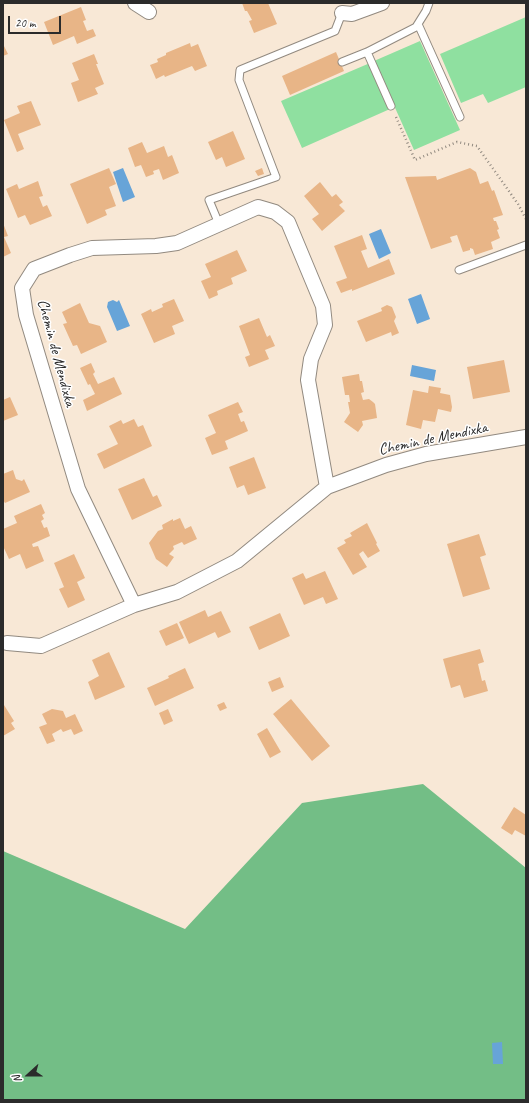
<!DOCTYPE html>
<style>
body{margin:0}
#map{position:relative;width:529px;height:1103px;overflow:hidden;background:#f8e8d6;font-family:Caveat,sans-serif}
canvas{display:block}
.frame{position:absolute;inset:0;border:4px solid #2b2b2b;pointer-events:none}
.north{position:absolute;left:8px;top:1055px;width:40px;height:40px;-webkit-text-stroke:3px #fff;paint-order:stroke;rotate:249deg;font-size:11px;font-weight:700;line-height:16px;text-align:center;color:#2b2b2b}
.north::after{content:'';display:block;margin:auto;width:14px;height:18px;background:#2b2b2b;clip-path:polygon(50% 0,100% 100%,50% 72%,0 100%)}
.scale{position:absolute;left:8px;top:16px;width:53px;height:18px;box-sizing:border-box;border:2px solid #2b2b2b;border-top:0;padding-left:5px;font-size:12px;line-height:14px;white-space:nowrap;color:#2b2b2b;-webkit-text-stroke:3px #fff;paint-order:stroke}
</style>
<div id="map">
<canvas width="529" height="1103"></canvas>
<div class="frame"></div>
<div class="north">N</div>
<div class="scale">20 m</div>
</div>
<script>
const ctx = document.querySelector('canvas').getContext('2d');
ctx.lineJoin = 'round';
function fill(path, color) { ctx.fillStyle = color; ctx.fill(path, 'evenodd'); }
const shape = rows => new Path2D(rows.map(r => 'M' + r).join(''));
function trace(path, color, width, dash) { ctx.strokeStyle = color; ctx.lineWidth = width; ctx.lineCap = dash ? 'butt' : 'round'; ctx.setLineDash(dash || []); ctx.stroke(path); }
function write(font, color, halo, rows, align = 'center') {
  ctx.font = font + ' Caveat,sans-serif'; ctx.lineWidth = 3; ctx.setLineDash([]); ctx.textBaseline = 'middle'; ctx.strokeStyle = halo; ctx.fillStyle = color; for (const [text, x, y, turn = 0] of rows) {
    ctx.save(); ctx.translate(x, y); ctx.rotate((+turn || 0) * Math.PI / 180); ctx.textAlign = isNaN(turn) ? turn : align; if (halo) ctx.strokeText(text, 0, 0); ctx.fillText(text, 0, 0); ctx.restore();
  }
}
const green = shape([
 [526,17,526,87,488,103,483,94,461,103,440,54],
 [420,41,460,130,414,150,374,61],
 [370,63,390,109,302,148,281,101]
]);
const forest = shape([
 [423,784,526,868,526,1100,3,1100,3,851,185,929,302,803]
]);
const water = shape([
 [123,168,135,197,123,202,113,172],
 [381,229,391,253,379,259,369,234],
 [421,294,430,319,417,324,408,299],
 [113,300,117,302,119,300,130,326,117,331,107,307,108,302],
 [412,365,436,370,434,381,410,376],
 [502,1042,503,1064,493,1064,492,1043]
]);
const building = shape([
 [242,3,268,3,277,24,254,33,249,21,252,20,247,11,245,11],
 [81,7,86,20,83,21,87,31,93,29,96,36,77,44,74,36,53,45,44,22],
 [190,43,191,47,198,44,207,66,195,71,192,66,165,77,164,75,156,79,150,65,158,62,157,59,166,55,166,53],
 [3,44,8,54,3,56],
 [336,52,344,71,290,95,282,76],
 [94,54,98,64,96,64,104,84,95,88,98,94,78,102,71,83,79,80,72,63],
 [31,101,41,125,18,134,24,149,17,152,4,120,20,113,17,106],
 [233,131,245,159,226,167,222,157,216,160,208,142],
 [142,142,147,153,164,146,168,157,172,155,179,173,163,180,159,169,153,171,154,174,146,177,141,165,135,167,128,148],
 [109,168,116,184,109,187,116,206,105,210,107,215,87,224,70,184],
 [262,168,264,174,258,176,255,171],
 [470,168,476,172,480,184,488,181,492,191,494,190,503,215,493,218,494,221,496,221,499,229,497,230,500,238,491,242,493,249,475,255,473,249,470,248,470,250,463,252,457,235,450,237,452,242,431,249,405,177,436,176,437,180],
 [38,181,43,196,39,197,43,207,47,205,52,216,30,225,25,215,18,218,6,189,17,184,19,189],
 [320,182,332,197,336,194,343,202,339,205,345,211,322,231,312,219,319,214,304,196],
 [3,223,8,236,4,237,11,253,3,257],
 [362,235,367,249,361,251,368,268,389,259,395,274,352,291,352,289,341,293,336,282,347,278,334,246],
 [237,250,247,271,231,278,233,284,217,291,218,295,209,299,201,281,211,277,205,264],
 [174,299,184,321,172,326,175,334,154,343,141,314,151,309,152,312,163,307,162,304],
 [80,303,89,323,100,326,107,342,81,354,77,345,73,346,63,324,67,323,62,312],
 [387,305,392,307,396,317,394,321,399,333,392,336,391,332,366,342,357,321,382,311,381,308],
 [259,318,267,337,270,335,275,346,265,350,269,359,249,367,245,357,250,355,239,326],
 [504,360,510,392,473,399,467,367],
 [91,363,95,372,93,374,98,384,114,377,122,394,87,411,83,400,95,394,90,384,88,385,80,368],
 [359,374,360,381,362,381,364,392,361,393,363,400,369,399,373,402,375,404,377,418,362,421,363,425,358,432,344,422,350,413,348,402,350,402,349,395,345,395,342,377],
 [429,386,441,388,440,393,450,395,452,407,451,412,438,409,435,422,423,420,421,429,406,425,413,390,428,393],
 [10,397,18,415,3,421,3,400],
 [238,402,243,412,238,414,241,422,244,421,248,431,225,441,228,449,212,455,205,438,216,433,208,415],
 [134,419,138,427,143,425,152,446,104,469,97,454,118,444,109,426,121,420,123,424],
 [254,457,266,488,248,495,244,485,237,488,229,467],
 [13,470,16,479,22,481,24,479,30,492,5,503,3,500,3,474],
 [144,478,153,497,157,495,162,506,132,520,118,489],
 [41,504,45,513,42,515,44,519,41,521,44,528,47,527,50,536,32,544,33,547,38,546,44,561,26,569,20,554,9,559,3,546,3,529,17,523,14,516],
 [180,518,185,529,191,526,197,539,184,545,182,542,173,546,174,549,169,554,174,557,167,567,156,559,149,543,158,531,163,529,162,525,173,519,173,521],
 [367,523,377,543,376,544,380,551,368,558,363,551,359,554,367,567,353,575,337,548,346,543,344,540,352,536,350,533],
 [479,534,486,555,480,557,490,589,463,597,447,544],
 [74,554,85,578,77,582,85,600,68,608,59,589,64,587,54,563],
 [325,571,338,599,326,604,323,597,304,605,292,578,303,573,306,579],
 [205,610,208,617,221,611,231,632,218,638,215,632,189,644,179,622],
 [280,613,290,636,259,650,249,627],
 [177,623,184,638,166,646,159,631],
 [480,649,484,662,478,664,482,681,485,680,488,691,464,698,460,685,451,688,443,659],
 [109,652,125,687,95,700,88,682,99,676,92,660],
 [185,668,194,688,155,706,147,688,169,678,168,676],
 [280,677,284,687,272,692,268,682],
 [291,699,330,746,312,761,273,714],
 [224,702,227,708,220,711,217,705],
 [3,705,4,705,14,721,11,723,15,729,3,736],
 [52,709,63,711,66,718,75,714,83,731,74,735,71,729,63,732,61,729,52,734,55,741,47,744,39,727,47,724,42,714],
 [168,709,173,721,164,725,159,713],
 [267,728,281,752,270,758,257,734],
 [514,807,526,815,526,836,515,830,512,835,501,828]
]);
const path = shape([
 [396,117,415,160,457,142,477,146,518,204,526,219]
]);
const service = shape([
 [418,24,460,117],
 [367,52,391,106],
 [342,62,367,52,416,27,426,11,429,3],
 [219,224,209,200,276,177,239,80,240,70,335,31,342,13],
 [459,270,526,245]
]);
const minor = shape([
 [135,3,149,12],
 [342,13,352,14,382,3],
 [134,605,78,489,26,315,22,288,34,269,70,255,92,248,156,246,177,243,258,207,275,212,288,222,323,306,325,325,311,359,308,380,327,487],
 [7,643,41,646,134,605,177,592,237,561,327,487,386,465,426,454,526,437]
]);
const streetNames = [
 ["Chemin de Mendixka",56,353,75],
 ["Chemin de Mendixka",433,439,-12]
];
fill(green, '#8fe0a0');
fill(forest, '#73be86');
fill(water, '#67a4d8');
fill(building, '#e8b587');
trace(service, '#928a80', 9);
trace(minor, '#928a80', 16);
trace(path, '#928a80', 2.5, [1, 3]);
trace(service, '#fff', 7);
trace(minor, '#fff', 14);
write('16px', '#2b2b2b', '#fff', streetNames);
</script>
